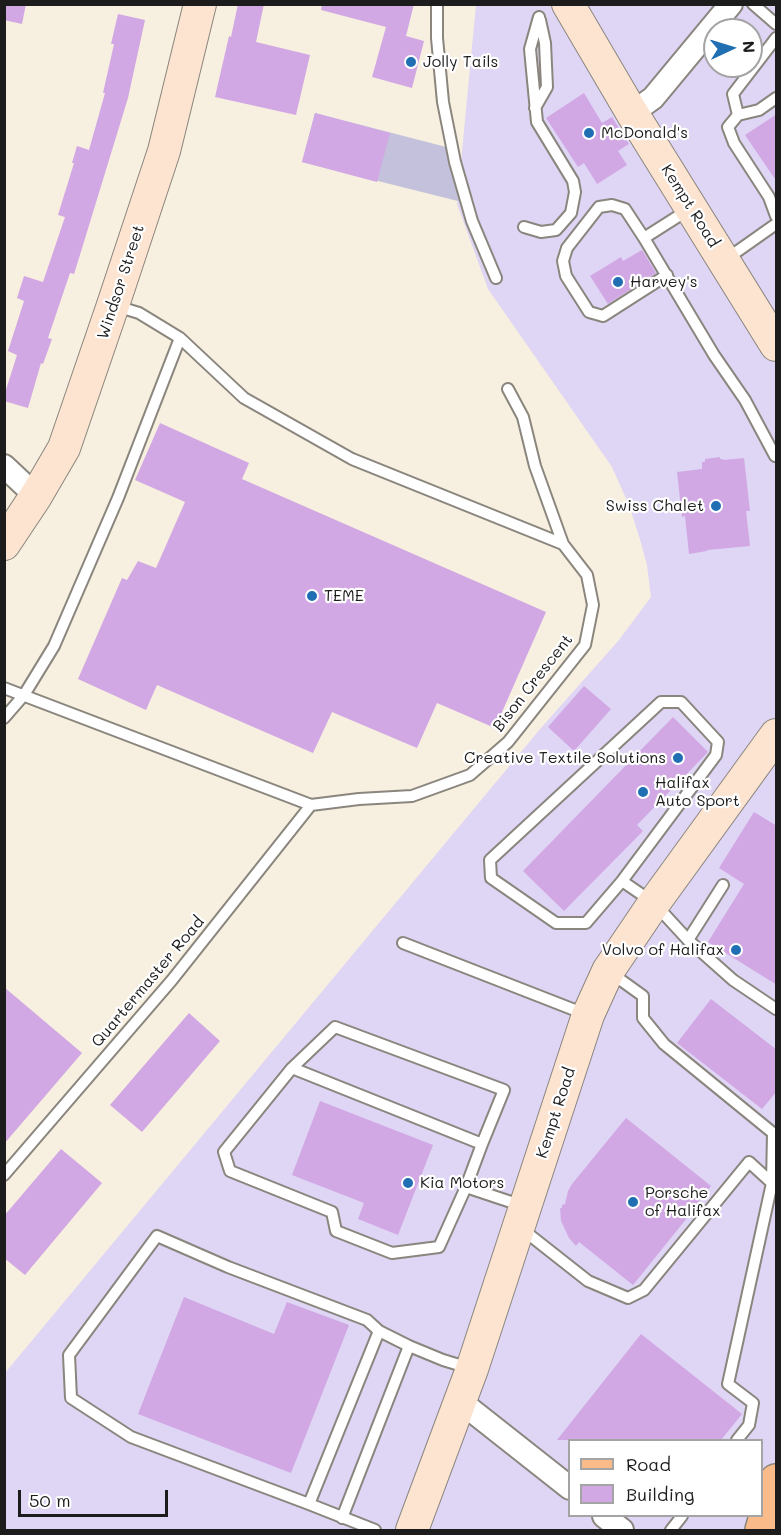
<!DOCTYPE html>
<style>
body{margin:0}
#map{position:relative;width:781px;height:1535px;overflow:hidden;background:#f7efdf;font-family:Mali,sans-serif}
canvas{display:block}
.frame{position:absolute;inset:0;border:6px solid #1c1c1c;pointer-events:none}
.legend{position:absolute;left:568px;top:1439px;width:195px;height:78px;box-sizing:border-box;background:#fff;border:2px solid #a4a4a4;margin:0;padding:8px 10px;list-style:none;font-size:18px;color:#1c1c1c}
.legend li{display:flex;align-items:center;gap:12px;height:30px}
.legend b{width:30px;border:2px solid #a4a4a4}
.north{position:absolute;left:703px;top:18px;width:60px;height:60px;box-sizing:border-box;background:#fff;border:2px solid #a4a4a4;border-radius:50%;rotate:86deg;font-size:16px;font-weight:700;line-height:24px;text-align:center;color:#1c1c1c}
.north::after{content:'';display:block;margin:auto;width:21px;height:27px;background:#1f6fb2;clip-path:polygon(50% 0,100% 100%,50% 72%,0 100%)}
.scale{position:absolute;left:18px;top:1490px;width:150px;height:27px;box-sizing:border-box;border:3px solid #1c1c1c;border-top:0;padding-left:8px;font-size:18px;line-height:21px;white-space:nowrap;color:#1c1c1c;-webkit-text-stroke:4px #fff;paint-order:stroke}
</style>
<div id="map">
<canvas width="781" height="1535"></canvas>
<div class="frame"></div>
<ul class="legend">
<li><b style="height:8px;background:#fabb8b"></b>Road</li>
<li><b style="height:16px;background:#d1a8e4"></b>Building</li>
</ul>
<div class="north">N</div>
<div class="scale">50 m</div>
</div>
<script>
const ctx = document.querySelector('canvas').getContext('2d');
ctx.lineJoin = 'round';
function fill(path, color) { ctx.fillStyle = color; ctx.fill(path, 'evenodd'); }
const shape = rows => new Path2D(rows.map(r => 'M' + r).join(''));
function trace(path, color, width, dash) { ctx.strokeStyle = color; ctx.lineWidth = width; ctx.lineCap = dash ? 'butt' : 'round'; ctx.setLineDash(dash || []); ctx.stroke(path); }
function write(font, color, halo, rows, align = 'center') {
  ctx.font = font + ' Mali,sans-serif'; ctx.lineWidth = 4.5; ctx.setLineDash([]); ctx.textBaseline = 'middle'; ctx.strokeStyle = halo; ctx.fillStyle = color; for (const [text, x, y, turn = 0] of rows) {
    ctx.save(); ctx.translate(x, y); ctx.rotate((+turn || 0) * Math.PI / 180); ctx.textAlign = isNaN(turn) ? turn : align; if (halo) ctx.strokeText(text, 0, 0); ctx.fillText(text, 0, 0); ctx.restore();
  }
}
const built = shape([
 [476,5,776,5,776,1530,5,1530,5,1373,541,728,619,640,651,597,647,565,639,536,629,505,612,467,488,289,457,204],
 [715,30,751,30,751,66,715,66],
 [570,1440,762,1440,762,1516,570,1516]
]);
const industrial = shape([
 [315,113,450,148,462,202,302,162]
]);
const building = shape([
 [4,4,26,4,22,24,4,20],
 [238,4,264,4,256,42,310,55,296,115,215,97,229,36,231,37],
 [322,4,414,4,406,36,424,41,412,88,372,77,386,27,321,10],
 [118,14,145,20,128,98,79,258,74,274,70,273,48,338,52,339,43,364,41,363,28,408,4,401,4,396,17,355,8,351,24,301,17,298,24,276,43,282,65,217,58,215,74,163,72,163,77,146,89,150,105,93,103,93,114,44,111,44],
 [584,93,602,123,612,117,629,144,618,151,627,165,597,184,584,163,578,167,546,118],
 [315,113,390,133,377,182,302,162],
 [777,114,777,182,745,135],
 [642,250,656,273,608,304,590,276,621,257,623,261],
 [160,423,249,463,242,479,546,612,495,728,437,703,417,748,332,712,313,753,157,685,146,710,78,679,122,578,127,580,138,561,156,568,185,502,135,480],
 [720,457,720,459,723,459,723,460,744,458,750,511,746,511,750,546,707,550,707,551,689,554,685,516,682,517,677,472,702,469,702,462,705,462,705,459],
 [584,686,611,709,574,751,548,727],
 [673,717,708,752,637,825,643,831,564,911,523,871],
 [754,812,777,826,777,985,708,942,744,884,719,868],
 [4,987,82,1053,4,1144],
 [711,999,777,1050,777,1091,762,1109,677,1043],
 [189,1013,220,1041,142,1132,110,1105],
 [320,1101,433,1145,398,1235,358,1219,364,1203,292,1175],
 [626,1118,711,1186,686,1218,687,1218,633,1285,579,1242,576,1246,569,1238,561,1221,560,1208,562,1208,562,1205,565,1204,568,1191,572,1184],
 [61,1149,102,1183,25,1275,4,1258,4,1216],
 [184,1297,274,1334,287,1302,349,1325,291,1473,138,1414],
 [641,1334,742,1414,721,1440,557,1440]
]);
const lane = shape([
 [437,4,437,38,443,102,455,162,472,221,496,278],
 [753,4,776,24],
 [776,98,759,110,738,115,728,127,734,143,769,197,776,216],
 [535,108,547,87,545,43,540,20],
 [738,115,733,94,776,38],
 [688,210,644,238,714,355,745,400,775,456],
 [524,227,541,232,556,230,571,213,575,192,573,181,537,122,530,49,539,17],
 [644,238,625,209,612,205,599,207,567,248,563,261,566,276,589,312,603,316,667,275],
 [725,260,776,224],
 [508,389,523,417,535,466,563,544],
 [4,688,311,805,359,799,412,796,470,775,508,742,585,645,593,605,587,575,563,544,352,459,244,398,180,338,139,313,116,306],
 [661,702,681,702,718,742,716,755,622,881,586,923,556,923,491,878,490,860,661,702],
 [4,718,24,695,54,646,118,498,180,338],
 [622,881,654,903,688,940,733,980,776,1009],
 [688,940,723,885],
 [403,943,585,1014],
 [611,973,643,996,643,1018,664,1044,773,1133,772,1183,728,1384,753,1403,749,1425,737,1440],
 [292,1068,482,1144,466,1187,523,1206],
 [4,1175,172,980,311,805],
 [466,1187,439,1247,392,1253,336,1231,332,1212,230,1171,224,1152,292,1068,335,1027,504,1090,482,1144],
 [522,1229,588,1281,628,1298,644,1290,749,1162,772,1183],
 [309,1504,131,1437,71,1398,69,1355,157,1236,228,1267,367,1320,379,1331,409,1346,443,1360,469,1368],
 [342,1518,409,1346],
 [375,1530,309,1504,379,1331],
 [671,1530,682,1516]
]);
const street = shape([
 [632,113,653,98,731,4],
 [4,466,36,496],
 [461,1402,570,1488],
 [604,1516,622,1530]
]);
const secondary = shape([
 [568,4,632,113,776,345],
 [4,544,36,496,64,448,113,305,164,151,200,4],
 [412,1530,472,1369,588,1015,608,971,654,903,776,735]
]);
const primary = shape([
 [762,1530,776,1481]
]);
const markers = [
 [411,62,6,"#1f6fb2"],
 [589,133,6,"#1f6fb2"],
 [618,282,6,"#1f6fb2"],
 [716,506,6,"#1f6fb2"],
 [312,596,6,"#1f6fb2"],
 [678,758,6,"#1f6fb2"],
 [643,792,6,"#1f6fb2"],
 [736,950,6,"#1f6fb2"],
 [408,1183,6,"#1f6fb2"],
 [633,1202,6,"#1f6fb2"]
];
const poiNames = [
 ["Jolly Tails",423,62],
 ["McDonald's",601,133],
 ["Harvey's",630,282],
 ["Swiss Chalet",704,506,"right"],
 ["TEME",324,596],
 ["Creative Textile Solutions",666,758,"right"],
 ["Halifax",655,783],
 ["Auto Sport",655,801],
 ["Volvo of Halifax",724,950,"right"],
 ["Kia Motors",420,1183],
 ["Porsche",645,1193],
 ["of Halifax",645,1211]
];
const streetNames = [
 ["Kempt Road",690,206,58],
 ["Windsor Street",121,282,-72],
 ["Bison Crescent",533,683,-52],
 ["Quartermaster Road",148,982,-50],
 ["Kempt Road",556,1113,-72]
];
fill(built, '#dfd5f5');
fill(industrial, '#c3c1db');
fill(building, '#d1a8e4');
trace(lane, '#8a867e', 14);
trace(street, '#8a867e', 26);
trace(secondary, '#8a867e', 34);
trace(primary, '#8a867e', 36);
trace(lane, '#fff', 10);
trace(street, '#fff', 22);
trace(secondary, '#fde4d1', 32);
trace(primary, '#fabb8b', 33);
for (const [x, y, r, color] of markers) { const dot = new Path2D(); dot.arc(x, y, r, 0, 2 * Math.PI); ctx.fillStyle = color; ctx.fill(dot); trace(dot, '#fff', 2); }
write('16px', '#1c1c1c', '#fff', poiNames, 'left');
write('16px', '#1c1c1c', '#fff', streetNames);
</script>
